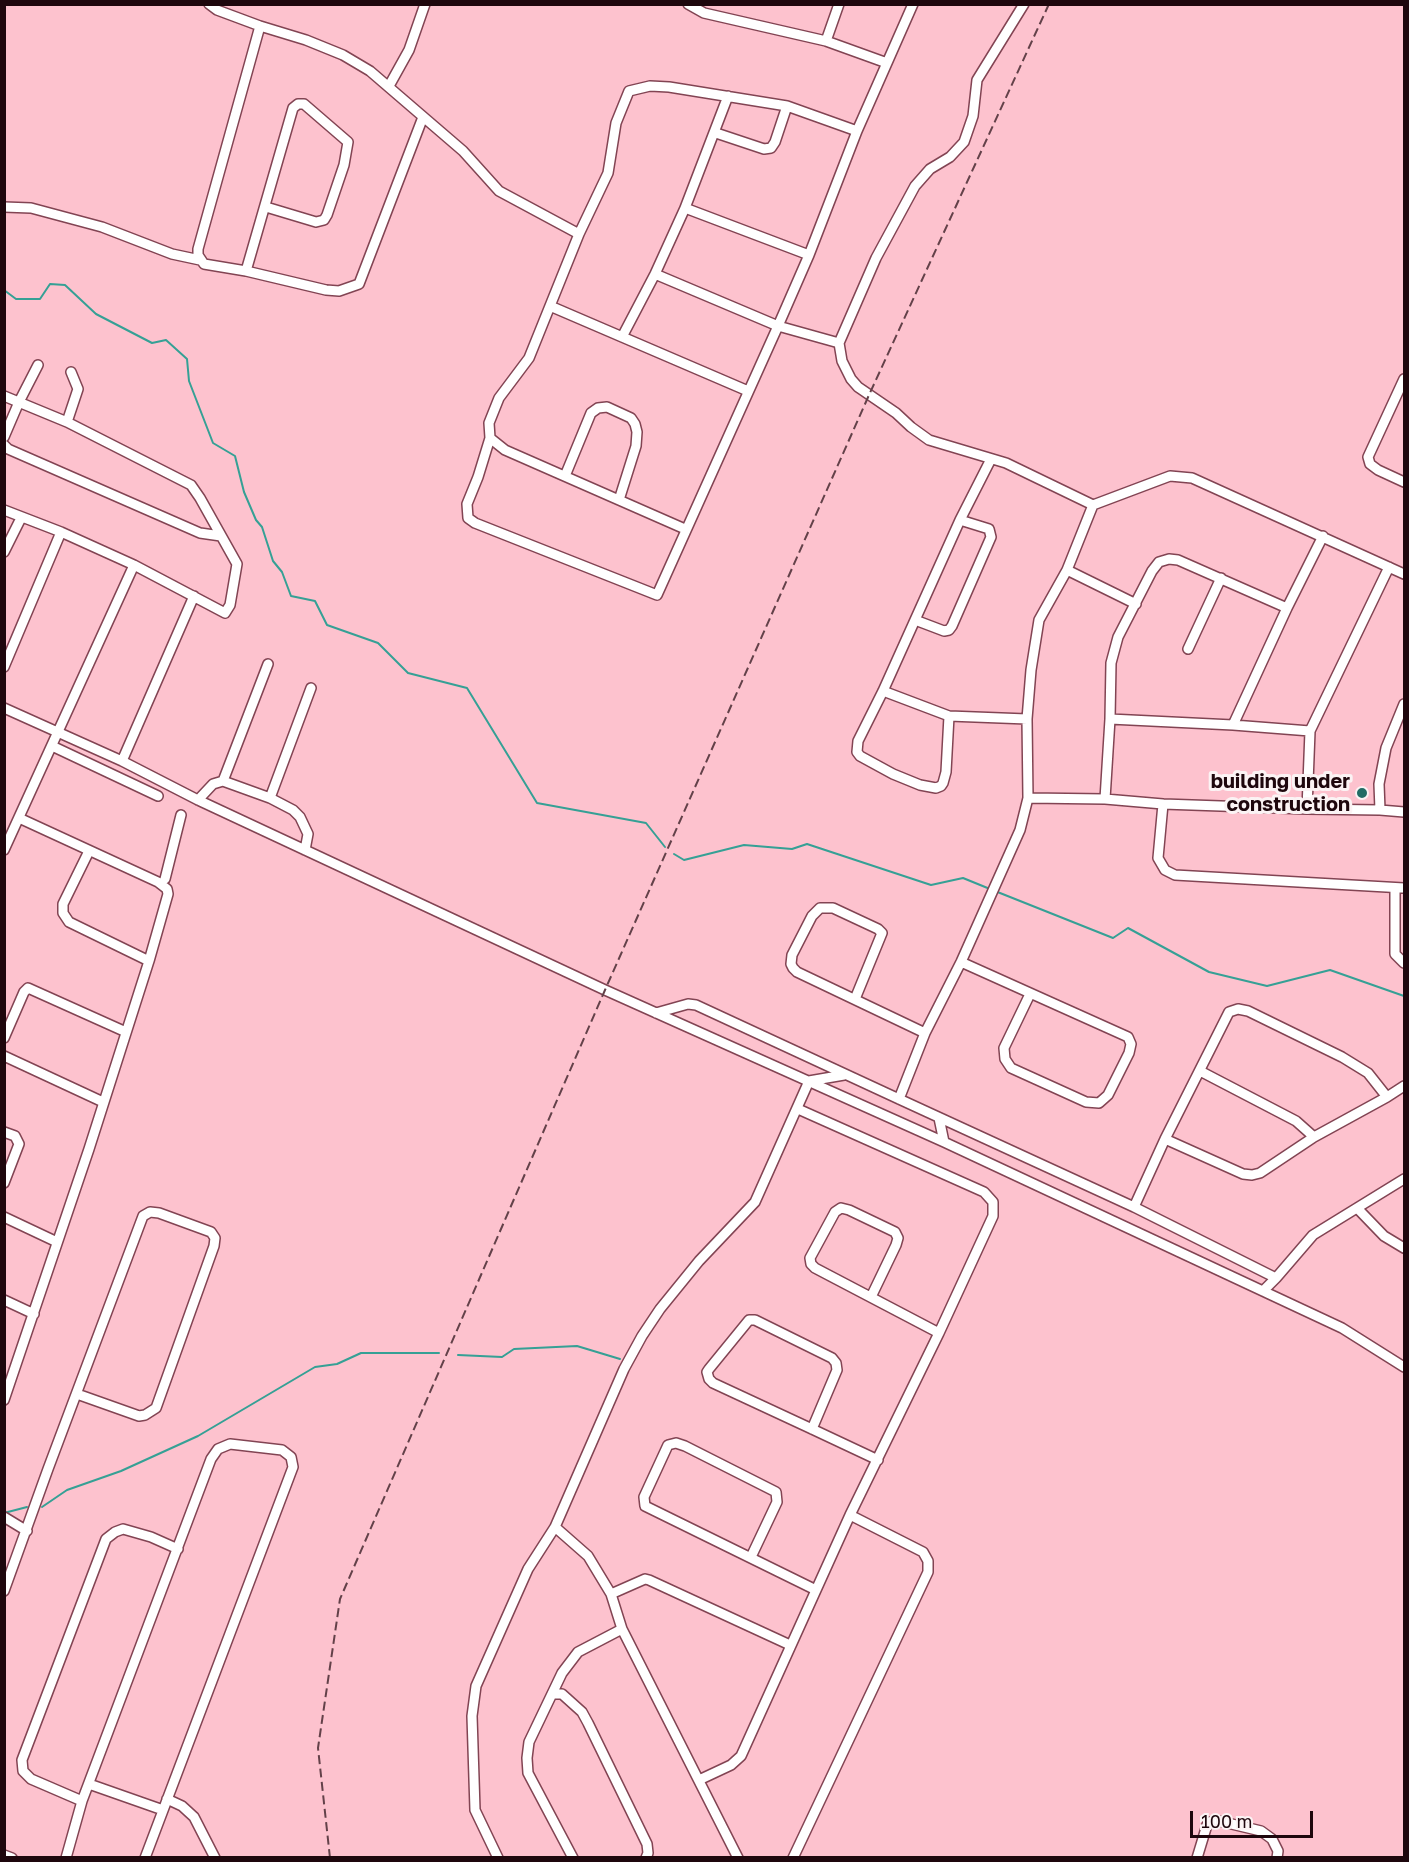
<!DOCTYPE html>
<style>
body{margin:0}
#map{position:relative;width:1409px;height:1862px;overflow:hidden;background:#fdc2ce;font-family:"Golos Text",sans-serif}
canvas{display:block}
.frame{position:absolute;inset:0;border:6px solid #1e070d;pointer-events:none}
.scale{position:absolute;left:1190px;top:1811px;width:123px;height:27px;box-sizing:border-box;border:3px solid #1e070d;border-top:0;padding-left:8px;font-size:18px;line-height:21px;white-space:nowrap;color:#1e070d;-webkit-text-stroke:4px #fbf3f4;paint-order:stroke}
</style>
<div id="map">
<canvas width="1409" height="1862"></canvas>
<div class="frame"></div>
<div class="scale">100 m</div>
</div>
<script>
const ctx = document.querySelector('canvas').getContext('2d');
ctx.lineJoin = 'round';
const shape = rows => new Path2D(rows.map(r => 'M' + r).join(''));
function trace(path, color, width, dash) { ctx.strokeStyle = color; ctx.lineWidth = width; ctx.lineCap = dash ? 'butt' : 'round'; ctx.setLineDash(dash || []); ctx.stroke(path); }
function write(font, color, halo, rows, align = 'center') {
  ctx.font = font + ' "Golos Text",sans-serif'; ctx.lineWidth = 6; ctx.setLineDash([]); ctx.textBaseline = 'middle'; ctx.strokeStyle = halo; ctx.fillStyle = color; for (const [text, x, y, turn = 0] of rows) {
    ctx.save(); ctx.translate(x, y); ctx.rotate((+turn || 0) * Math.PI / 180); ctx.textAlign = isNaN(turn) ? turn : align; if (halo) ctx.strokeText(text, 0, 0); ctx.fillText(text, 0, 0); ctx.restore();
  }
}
const stream = shape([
 [4,290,16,299,40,299,50,284,65,285,96,314,152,343,166,340,187,359,189,381,213,443,235,456,244,492,256,520,262,527,273,561,282,572,291,596,315,601,327,625,378,643,408,673,467,688,537,803,646,823,665,847],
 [674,854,684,860,744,845,792,849,807,844,931,885,963,878,990,889],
 [995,891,1113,938,1128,928,1209,972,1267,986,1330,970,1404,996],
 [458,1355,502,1357,514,1349,577,1346,620,1359],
 [42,1507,67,1490,121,1471,198,1436,315,1367,337,1364,361,1353,439,1353],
 [4,1513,27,1507]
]);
const minor = shape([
 [209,4,217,10,260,26,306,40,343,55,370,71,463,151,499,191,579,234],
 [688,4,704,13,826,41,887,63],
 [260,26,198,249,198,255,204,264,246,271,326,290,339,291,359,284,423,117],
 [826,41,839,4],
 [389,86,409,50,425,4],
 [857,131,787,106,669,87,650,86,629,91,616,123,608,173,579,234,529,358,499,398,489,423,490,438,478,477,467,504,468,518,475,523,657,595,778,326,809,255,857,131,913,4],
 [716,133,764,149,771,148,775,142,787,106],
 [4,207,31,208,102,227,172,254,200,260],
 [685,208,728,96],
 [246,271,293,108,298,104,304,104,348,142,344,165,327,215,324,220,316,222,266,207],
 [655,274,778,326,839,343,842,361,851,379,858,387,896,413,911,427,929,440,1006,463,1093,505,1067,570,1039,620,1031,670,1027,719,1028,798,1020,830,961,962,925,1033,899,1099],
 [550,306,748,391],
 [622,337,655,274,685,208,809,255],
 [839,343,876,258,915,186,930,169,950,157,964,142,973,116,977,80,1024,4],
 [1404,379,1368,457,1370,464,1378,470,1404,482],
 [4,396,67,422,191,485,200,498,237,564,230,605,225,613,134,565,61,532],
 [67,422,78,389,71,372],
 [4,437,19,402,38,365],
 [490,438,505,450,685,529],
 [4,445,8,449,200,533,221,536],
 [991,459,960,520,883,691,858,741,857,752,860,756,893,774,920,785,936,788,941,786,943,783,946,772,949,716,1027,719],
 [565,476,591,413,598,408,607,407,631,418,635,424,637,432,636,446,619,500],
 [1093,505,1170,476,1192,478,1404,574],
 [4,510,61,532,4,667],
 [4,552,21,518],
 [1067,570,1136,604],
 [915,620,944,631,949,630,952,626,991,537,989,529,960,520],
 [1188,649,1221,578],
 [883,691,949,716],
 [1404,704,1386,748,1379,784,1380,810,1404,812],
 [4,708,122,761,198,800,605,990,944,1142,1342,1328,1404,1367],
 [1110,719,1111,663,1118,637,1152,571,1159,562,1169,559,1178,560,1287,608,1323,536],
 [1233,725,1287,608],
 [52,746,158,796],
 [122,761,194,596],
 [223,781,268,664],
 [270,798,311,688],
 [1028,798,1105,799,1163,804],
 [1105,799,1110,719,1233,725,1310,731],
 [198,800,213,784,223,781,270,798,293,810,300,817,308,834,305,850],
 [1307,809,1163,804,1158,858,1165,870,1175,875,1404,888],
 [1380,810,1307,809,1310,731,1389,567],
 [4,850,134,565],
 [89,851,63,904,63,913,69,922,149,961],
 [165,879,181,815],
 [1395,888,1395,954,1404,963],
 [961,962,1128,1037,1131,1044,1129,1053,1108,1095,1099,1103,1086,1102,1011,1068,1005,1059,1004,1048,1030,994],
 [855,999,882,933,878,929,833,908,820,908,812,916,792,955,791,964,793,968,797,972,925,1033],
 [656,1013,688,1004,696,1005,899,1099,1134,1207,1276,1278,1263,1291],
 [4,1038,24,992,28,988,126,1032],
 [4,1056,103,1102],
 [1200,1071,1296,1121,1314,1137],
 [1387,1097,1404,1086],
 [939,1118,944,1142],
 [4,1132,15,1136,19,1144,4,1183],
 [1134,1207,1165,1139,1229,1012,1238,1009,1248,1011,1342,1057,1368,1073,1387,1097,1314,1137,1260,1173,1252,1175,1243,1174,1165,1139],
 [1357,1208,1384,1236,1404,1248],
 [4,1217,57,1242],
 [1276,1278,1313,1235,1404,1179],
 [871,1297,896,1245,898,1238,895,1232,849,1210,841,1208,835,1212,810,1258,811,1264,815,1268,939,1333],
 [4,1300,34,1314],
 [4,1400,89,1149,149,961,168,894,167,889,158,882,19,818],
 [812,1429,837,1370,836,1363,832,1358,755,1320,749,1320,709,1369,707,1372,709,1379,713,1383,812,1429,878,1460],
 [4,1517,27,1531],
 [555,1527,588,1556,611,1594,622,1629,738,1858],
 [751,1557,777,1502,776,1492,685,1446,676,1443,668,1445,644,1497,645,1506,816,1590],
 [4,1591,48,1469,143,1216,150,1212,159,1213,211,1232,215,1238,214,1246,156,1408,145,1415,139,1416,77,1394],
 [611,1594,645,1579,649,1580,790,1645],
 [552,1694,562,1694,582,1712,588,1723,647,1844,648,1853,646,1858],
 [699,1780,731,1765,741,1756,850,1515,939,1333,993,1216,993,1202,984,1192,798,1109],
 [89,1784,163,1810],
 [167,1799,182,1806,194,1817,215,1858],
 [82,1801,31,1779,23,1771,22,1760,106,1539,115,1532,123,1529,151,1537,178,1549],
 [4,1855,12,1858],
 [66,1858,82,1801,211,1459,218,1449,230,1444,282,1450,291,1457,293,1467,145,1858],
 [498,1858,475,1810,472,1716,476,1686,528,1569,555,1527,624,1369,642,1336,660,1309,699,1261,755,1202,809,1081,844,1075],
 [573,1858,528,1773,527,1758,529,1742,562,1673,578,1652,622,1629],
 [793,1858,928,1572,928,1561,923,1552,850,1515],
 [1197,1858,1207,1825,1210,1822,1219,1821,1261,1831,1272,1839,1278,1851,1277,1858]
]);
const rail = shape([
 [330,1858,318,1748,340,1599,605,990,869,395,1049,4]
]);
const markers = [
 [1362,793,6,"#236c65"]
];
const poiNames = [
 ["building under",1350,782],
 ["construction",1350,805]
];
trace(stream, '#35a095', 2);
trace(minor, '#824453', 12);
trace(minor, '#fff', 9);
trace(rail, '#634149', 2, [9, 4.5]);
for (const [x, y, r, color] of markers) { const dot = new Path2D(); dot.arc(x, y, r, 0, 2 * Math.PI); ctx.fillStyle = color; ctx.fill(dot); trace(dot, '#fbf3f4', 2); }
write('bold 20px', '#1e070d', '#fbf3f4', poiNames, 'right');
</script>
